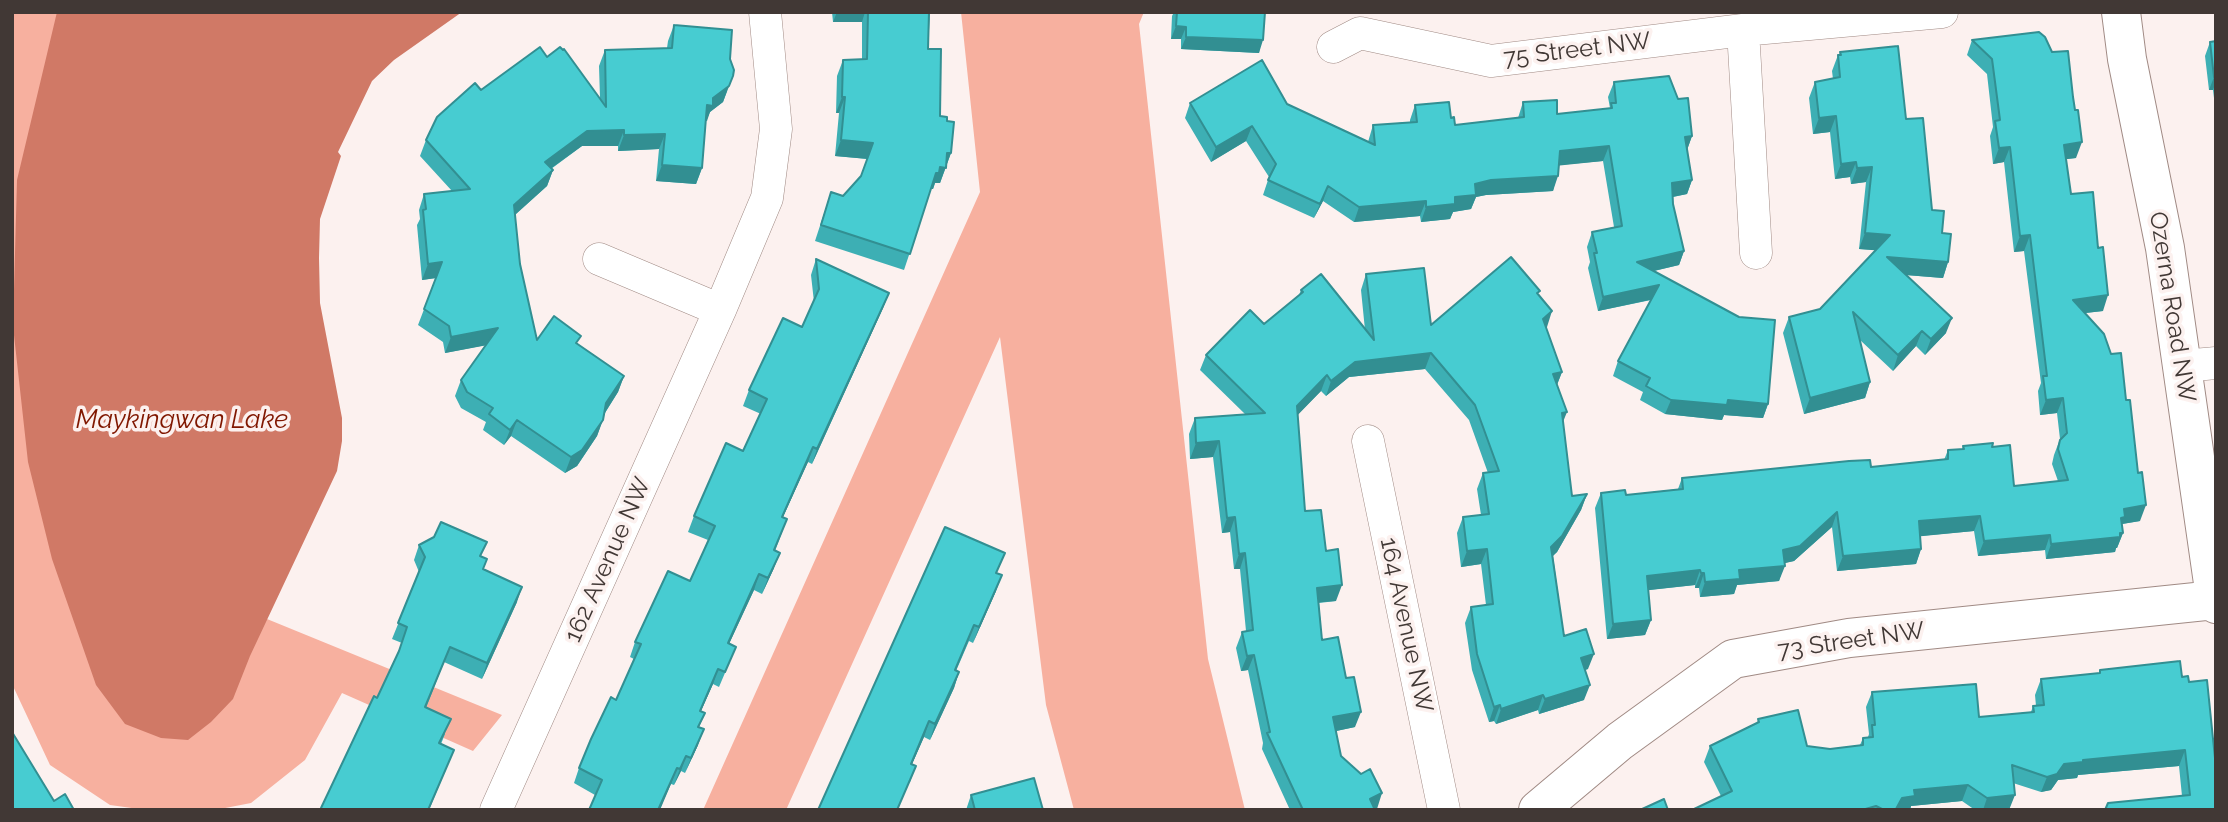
<!DOCTYPE html>
<style>
body{margin:0}
#map{position:relative;width:2228px;height:822px;overflow:hidden;background:#fcf1ef;font-family:Raleway,sans-serif}
canvas{display:block}
.frame{position:absolute;inset:0;border:14px solid #413835;pointer-events:none}
</style>
<div id="map">
<canvas width="2228" height="822"></canvas>
<div class="frame"></div>
</div>
<script>
const ctx = document.querySelector('canvas').getContext('2d');
ctx.lineJoin = 'round';
function fill(path, color) { ctx.fillStyle = color; ctx.fill(path, 'evenodd'); }
const shape = rows => new Path2D(rows.map(r => 'M' + r).join(''));
function trace(path, color, width, dash) { ctx.strokeStyle = color; ctx.lineWidth = width; ctx.lineCap = dash ? 'butt' : 'round'; ctx.setLineDash(dash || []); ctx.stroke(path); }
function write(font, color, halo, rows, align = 'center') {
  ctx.font = font + ' Raleway,sans-serif'; ctx.lineWidth = 7; ctx.setLineDash([]); ctx.textBaseline = 'middle'; ctx.strokeStyle = halo; ctx.fillStyle = color; for (const [text, x, y, turn = 0] of rows) {
    ctx.save(); ctx.translate(x, y); ctx.rotate((+turn || 0) * Math.PI / 180); ctx.textAlign = isNaN(turn) ? turn : align; if (halo) ctx.strokeText(text, 0, 0); ctx.fillText(text, 0, 0); ctx.restore();
  }
}
const green = shape([
 [12,12,123,12,137,639,267,619,502,715,473,751,342,693,305,760,251,803,215,810,146,810,110,805,50,765,12,684],
 [961,12,1144,12,1139,24,1208,659,1245,810,1074,810,1046,705,1000,337,786,810,703,810,980,192]
]);
const water = shape([
 [57,12,462,12,394,60,372,81,338,152,341,156,320,219,319,258,320,303,342,418,342,441,337,471,250,656,233,699,211,722,188,740,161,738,125,724,96,685,52,559,28,462,13,326,17,180]
]);
const minor = shape([
 [1743,30,1756,253],
 [1333,47,1360,33,1491,61,1743,30,1942,12],
 [599,259,720,310],
 [2183,366,2216,363],
 [1368,441,1444,810],
 [496,810,720,310,767,198,776,129,765,12]
]);
const tertiary = shape([
 [2121,12,2127,59,2165,248,2216,604],
 [1538,810,1620,741,1733,659,1849,638,2215,600]
]);
const wall = shape([
 [832,12,930,12,928,49,940,116,951,153,940,183,935,183,933,189,931,189,904,270,815,241,831,192,843,196,861,176,868,159,835,156,839,113,836,113,837,76,843,60,862,59,862,22,833,22],
 [1174,12,1265,12,1259,53,1181,49,1181,39,1171,39,1172,16],
 [674,25,727,91,723,102,710,112,706,121,702,168,696,184,656,181,659,149,618,151,618,146,582,146,551,169,553,170,547,186,515,215,520,264,537,340,578,344,624,376,618,392,605,413,597,436,577,466,565,473,511,436,504,445,483,430,486,422,461,408,455,396,461,380,486,345,445,353,443,342,418,325,436,278,422,280,417,225,420,219,419,210,424,194,452,191,420,156,426,140,481,90,547,57,600,98,599,66,605,50,667,48,668,41],
 [2039,32,2076,158,2066,159,2071,194,2103,311,2085,313,2140,521,2122,524,2123,533,2117,548,2116,548,2115,552,2046,559,2045,550,1978,556,1974,531,1920,536,1921,549,1916,564,1837,571,1832,527,1794,561,1784,563,1779,581,1737,585,1734,594,1700,597,1699,588,1695,588,1695,585,1648,590,1651,620,1645,635,1607,639,1595,508,1601,493,1626,495,1678,489,1682,478,1871,467,1944,460,1948,450,1962,449,1963,446,1992,447,2014,486,2058,481,2052,464,2054,455,2060,439,2057,413,2040,415,2038,391,2041,383,2024,251,2014,252,2004,162,1993,164,1990,136,1993,127,1987,74,1967,55,1972,40],
 [2216,41,2216,114,2213,90,2209,90,2205,56,2210,42],
 [1840,52,1906,119,1932,210,1942,233,1948,262,1943,278,1906,275,1946,333,1925,355,1916,346,1893,371,1860,340,1870,382,1865,398,1804,414,1783,333,1789,317,1820,309,1876,250,1859,249,1866,182,1851,184,1850,177,1835,179,1830,132,1813,134,1809,98,1815,82,1833,79,1832,71,1838,55,1839,55],
 [1614,82,1678,99,1692,136,1687,150,1692,180,1687,194,1673,197,1673,204,1684,251,1679,265,1654,271,1768,404,1763,418,1724,415,1722,420,1665,414,1640,400,1643,392,1613,376,1618,361,1651,300,1598,311,1588,268,1590,262,1587,247,1592,232,1614,227,1603,161,1559,165,1553,191,1486,195,1476,197,1471,209,1453,212,1450,219,1421,222,1420,216,1354,222,1323,201,1314,218,1263,195,1269,177,1246,141,1211,162,1185,118,1190,103,1287,104,1368,142,1373,125,1410,122,1410,120,1415,105,1451,118,1455,125,1518,118,1523,102,1557,114,1610,108,1608,97],
 [816,259,889,293,883,308,812,464,808,462,783,517,787,519,775,551,774,568,762,594,754,590,729,644,736,647,719,687,713,684,701,711,705,713,699,727,698,745,685,773,681,771,674,785,671,784,595,795,574,783,579,768,616,700,634,659,630,657,635,642,690,581,708,540,688,532,694,516,743,451,761,414,743,406,749,390,802,327,814,302,811,275],
 [1366,274,1431,325,1540,291,1538,294,1547,327,1546,327,1562,372,1557,385,1572,496,1587,494,1581,510,1557,552,1553,556,1564,636,1588,669,1585,670,1584,700,1539,714,1538,710,1496,724,1494,721,1489,722,1472,670,1465,623,1471,607,1486,605,1481,564,1461,567,1457,533,1463,517,1481,515,1477,489,1483,473,1488,473,1469,420,1425,369,1349,377,1326,396,1321,391,1297,415,1305,511,1326,551,1336,601,1319,603,1322,640,1355,727,1336,731,1341,756,1377,809,1290,810,1262,749,1263,743,1248,670,1241,671,1236,648,1242,632,1246,631,1240,569,1234,569,1230,532,1222,533,1213,457,1190,459,1189,434,1195,418,1245,414,1200,370,1206,355,1264,324,1299,295,1301,290,1365,330,1361,290],
 [419,545,481,557,487,559,483,569,517,602,482,679,444,662,426,708,445,734,441,744,454,750,429,810,320,810,374,696,377,698,399,651,402,643,392,639,419,572,414,560],
 [997,573,996,591,973,643,969,641,956,671,959,672,954,688,930,740,924,737,912,764,916,766,910,782,818,810],
 [2100,670,2182,677,2189,682,2216,810,2182,796,2179,766,2078,775,2077,778,2058,780,2051,790,2041,792,2013,783,2009,810,1975,810,1962,801,1911,806,1910,810,1692,810,1721,796,1704,762,1710,746,1757,724,1758,719,1807,746,1830,749,1860,745,1863,738,1868,737,1869,734,1866,707,1872,692,1979,717,2031,712,2033,706,2036,706,2035,695,2041,679,2099,674],
 [971,795,1043,810,966,810]
]);
const shadedWall = shape([
 [837,12,865,12,862,22,833,22],
 [1176,26,1186,27,1181,39,1171,39],
 [1186,37,1263,40,1259,53,1181,49],
 [733,76,723,102,710,112,707,121,702,121,707,105],
 [2216,76,2216,81,2213,90,2209,90,2214,77],
 [842,97,845,97,839,113,836,113],
 [1836,116,1830,132,1813,134,1819,118],
 [1252,126,1246,141,1211,162,1216,147],
 [624,130,618,146,582,146,539,177,545,162,587,131],
 [665,134,659,149,618,151,624,135],
 [1692,136,1687,150,1685,137],
 [841,140,873,143,868,159,835,156],
 [2082,142,2076,158,2059,160,2064,145],
 [1609,146,1603,161,1555,166,1560,151],
 [2010,147,2004,162,1993,164,1999,148],
 [947,153,951,153,940,183,935,183,933,189,931,189,936,173],
 [1856,162,1850,177,1835,179,1841,164],
 [662,165,702,168,696,184,656,181],
 [1872,167,1866,182,1851,184,1857,168],
 [553,170,547,186,508,221,514,205],
 [1558,176,1553,191,1486,195,1476,197,1471,209,1453,212,1450,219,1421,222,1426,207,1455,197,1475,184,1491,180],
 [1692,180,1687,194,1667,198,1672,183],
 [1328,186,1323,201,1314,218,1320,204],
 [1426,201,1420,216,1354,222,1359,207],
 [1865,233,1890,235,1884,251,1859,249],
 [2030,235,2024,251,2014,252,2020,236],
 [1684,251,1679,265,1632,276,1637,262],
 [1887,257,1948,262,1943,278,1881,273],
 [442,262,436,278,422,280,428,264],
 [1659,285,1654,299,1598,311,1603,297],
 [889,293,883,308,812,464,817,449],
 [2108,295,2103,311,2068,315,2073,300],
 [1552,311,1547,327,1537,335,1543,319],
 [1952,318,1946,333,1925,355,1931,339],
 [498,328,493,344,445,353,451,337],
 [1922,331,1916,346,1893,371,1898,355],
 [1431,353,1425,369,1349,377,1326,396,1331,381,1355,362],
 [1562,372,1556,387,1553,374],
 [1327,375,1321,391,1291,422,1297,406],
 [624,376,618,392,601,419,606,403],
 [1870,382,1865,398,1804,414,1810,398],
 [2063,398,2057,413,2040,415,2046,400],
 [1671,400,1728,400,1768,404,1763,418,1724,415,1722,420,1665,414],
 [1567,412,1561,427,1562,413],
 [517,420,511,436,504,445,510,430],
 [603,420,597,436,577,466,565,473,571,457],
 [1219,441,1213,457,1190,459,1196,443],
 [813,447,808,462,776,532,782,517],
 [1587,494,1581,510,1557,552,1546,562,1551,547],
 [2146,505,2140,521,2122,524,2119,532,2116,533,2124,509],
 [1837,512,1832,527,1794,561,1777,565,1783,550],
 [1980,516,1974,531,1913,537,1919,521],
 [1235,517,1230,532,1222,533,1227,518],
 [2123,533,2117,548,2116,548,2115,552,2046,559,2051,544],
 [2050,535,2045,550,1978,556,1984,541],
 [1487,549,1481,564,1461,567,1467,551],
 [1921,549,1916,564,1837,571,1843,556],
 [780,553,774,568,762,594,768,578],
 [1245,553,1240,569,1234,569,1239,554],
 [1785,566,1779,581,1737,585,1734,594,1700,597,1705,582,1739,570],
 [1700,570,1695,585,1641,591,1647,576],
 [1701,573,1704,573,1699,588,1695,588],
 [759,574,754,590,722,659,728,643],
 [1002,575,996,591,973,643,979,627],
 [1342,585,1336,601,1311,603,1317,588],
 [522,587,517,602,482,679,487,663],
 [1651,620,1645,635,1607,639,1613,624],
 [1594,654,1588,669,1575,673,1581,658],
 [1254,655,1248,670,1241,671,1247,656],
 [718,669,713,684,694,726,700,711],
 [959,672,954,688,930,740,935,724],
 [1590,685,1584,700,1539,714,1545,699],
 [1543,695,1538,710,1496,724,1501,709],
 [1500,705,1494,721,1489,722,1494,707],
 [1361,712,1355,727,1327,733,1333,717],
 [929,721,924,737,905,780,911,764],
 [704,729,698,745,685,773,691,758],
 [2185,750,2179,766,2078,775,2077,778,2058,780,2051,790,2041,792,2047,777,2064,764,2083,760],
 [686,756,681,771,674,785,680,769],
 [677,768,671,784,660,810,658,810],
 [1968,785,1962,801,1911,806,1910,810,1894,810,1902,798,1914,790],
 [1382,793,1377,809,1375,810,1370,799],
 [2015,795,2009,810,1983,810,1987,798]
]);
const building = shape([
 [868,12,929,12,928,49,941,49,940,116,947,117,947,121,954,122,951,153,947,153,946,168,940,167,939,173,936,173,910,254,821,225,831,192,843,196,861,176,873,143,841,140,845,97,842,97,843,60,867,59,868,12],
 [1177,12,1265,12,1263,40,1186,37,1186,27,1176,26,1177,12],
 [674,25,732,30,730,59,734,70,733,76,729,86,713,98,713,106,707,105,702,168,662,165,665,134,624,135,624,130,587,131,545,162,553,170,514,205,520,264,537,340,554,316,581,336,576,343,624,376,606,403,603,420,582,450,571,457,517,420,510,430,489,414,493,408,467,392,461,380,498,328,451,337,449,326,424,309,442,262,428,264,423,210,426,209,424,194,470,189,426,140,437,117,475,83,481,90,540,47,547,57,560,47,563,50,564,49,606,107,605,50,672,48,674,25],
 [2039,32,2045,37,2052,52,2068,51,2073,97,2075,110,2078,110,2082,142,2064,145,2071,194,2093,192,2098,248,2103,247,2108,295,2073,300,2104,334,2111,354,2121,353,2126,400,2130,400,2138,473,2142,472,2146,505,2124,509,2125,517,2121,518,2123,533,2120,533,2120,537,2051,544,2050,535,1984,541,1980,516,1919,521,1921,549,1843,556,1837,512,1800,546,1783,550,1785,566,1739,570,1740,579,1705,582,1704,573,1701,573,1700,570,1647,576,1651,620,1613,624,1601,493,1625,490,1626,495,1683,489,1682,478,1849,461,1870,460,1871,467,1948,459,1948,450,1964,449,1963,446,1993,443,1992,447,2010,445,2014,486,2068,480,2058,449,2060,440,2067,433,2063,398,2046,400,2043,376,2047,376,2030,235,2020,236,2010,147,1999,148,1995,121,2000,120,1992,59,1972,40,2039,32],
 [2216,41,2216,76,2214,77,2210,42,2216,41],
 [1898,46,1906,119,1923,118,1932,210,1944,211,1942,233,1951,234,1948,262,1887,257,1952,318,1931,339,1922,331,1898,355,1853,312,1870,382,1810,398,1789,317,1820,309,1890,235,1865,233,1872,167,1857,168,1856,162,1841,164,1836,116,1819,118,1815,82,1840,77,1838,55,1841,55,1840,52,1898,46],
 [1262,60,1287,104,1375,145,1373,125,1417,122,1415,105,1449,102,1451,118,1454,117,1455,125,1524,117,1523,102,1557,100,1557,114,1612,108,1611,103,1616,103,1614,82,1669,76,1678,99,1688,98,1692,136,1685,137,1692,180,1672,183,1673,204,1684,251,1637,262,1739,317,1775,320,1768,404,1728,400,1727,405,1671,400,1646,386,1650,378,1618,361,1659,285,1603,297,1594,253,1597,253,1592,232,1622,226,1609,146,1560,151,1558,176,1491,180,1475,184,1476,195,1455,197,1455,204,1426,207,1426,201,1359,207,1328,186,1320,204,1268,180,1276,164,1252,126,1216,147,1190,103,1262,60],
 [1511,257,1540,291,1537,293,1552,311,1543,319,1562,372,1553,374,1567,412,1562,413,1572,496,1587,494,1562,536,1551,547,1564,636,1586,629,1594,654,1581,658,1590,685,1545,699,1543,695,1501,709,1500,705,1494,707,1477,654,1471,607,1493,604,1487,549,1467,551,1463,517,1489,514,1483,473,1499,471,1475,405,1431,353,1355,362,1331,381,1327,375,1297,406,1305,511,1321,510,1326,551,1338,549,1342,585,1317,588,1322,640,1338,637,1346,678,1354,677,1361,712,1333,717,1341,756,1361,774,1370,769,1382,793,1370,799,1375,810,1303,810,1267,733,1270,732,1254,655,1247,656,1242,632,1253,630,1245,553,1239,554,1235,517,1227,518,1219,441,1196,443,1195,418,1265,413,1206,355,1250,310,1264,324,1303,292,1301,290,1321,274,1374,340,1366,274,1424,268,1431,325,1511,257],
 [816,259,889,293,817,449,813,447,782,517,787,519,774,550,780,553,768,578,759,574,728,643,736,647,725,672,718,669,700,711,705,713,698,727,704,729,691,758,686,756,680,769,677,768,658,810,589,810,602,780,579,768,591,739,611,697,616,700,641,644,635,642,668,571,690,581,715,526,694,516,726,443,743,451,767,399,749,390,783,318,802,327,819,289,816,259],
 [441,522,487,542,480,556,487,559,483,569,522,587,487,663,450,647,425,707,451,719,439,743,454,750,428,810,324,810,321,808,374,696,377,698,399,651,407,627,398,623,425,557,419,545,434,537,441,522],
 [945,527,1005,553,996,573,1002,575,979,627,974,625,955,670,959,672,935,724,929,721,911,764,916,766,897,810,818,810,945,527],
 [2180,661,2182,677,2188,676,2189,682,2207,680,2216,768,2216,810,2105,810,2108,803,2190,795,2185,750,2083,760,2083,762,2064,764,2057,774,2047,777,2012,765,2015,795,1987,798,1968,785,1914,790,1915,796,1902,798,1896,809,1894,810,1884,810,1876,806,1862,810,1692,810,1732,791,1710,746,1759,722,1758,719,1798,710,1807,746,1830,749,1863,745,1863,738,1873,737,1872,725,1875,725,1872,692,1976,684,1979,717,2034,712,2033,706,2044,705,2041,679,2100,673,2100,670,2180,661],
 [12,732,54,801,65,794,74,810,12,810,12,732],
 [1034,778,1043,810,975,810,971,795,1034,778],
 [1664,799,1668,810,1640,810,1664,799]
]);
const streetNames = [
 ["75 Street NW",1577,50,-7],
 ["Ozerna Road NW",2172,307,81],
 ["162 Avenue NW",608,560,-66],
 ["164 Avenue NW",1406,625,78],
 ["73 Street NW",1851,641,-8]
];
const waterNames = [
 ["Maykingwan Lake",182,420]
];
fill(green, '#f7b09f');
fill(water, '#d07966');
trace(minor, '#a08a84', 33);
trace(tertiary, '#a08a84', 40);
trace(minor, '#fff', 32);
trace(tertiary, '#fff', 38);
fill(wall, '#3dafb4');
fill(shadedWall, '#328f92');
fill(building, '#47ccd1');
trace(building, '#328f92', 2);
write('24px', '#413835', '#fcf1ef', streetNames);
write('italic 26px', '#801700', '#fcf1ef', waterNames);
</script>
